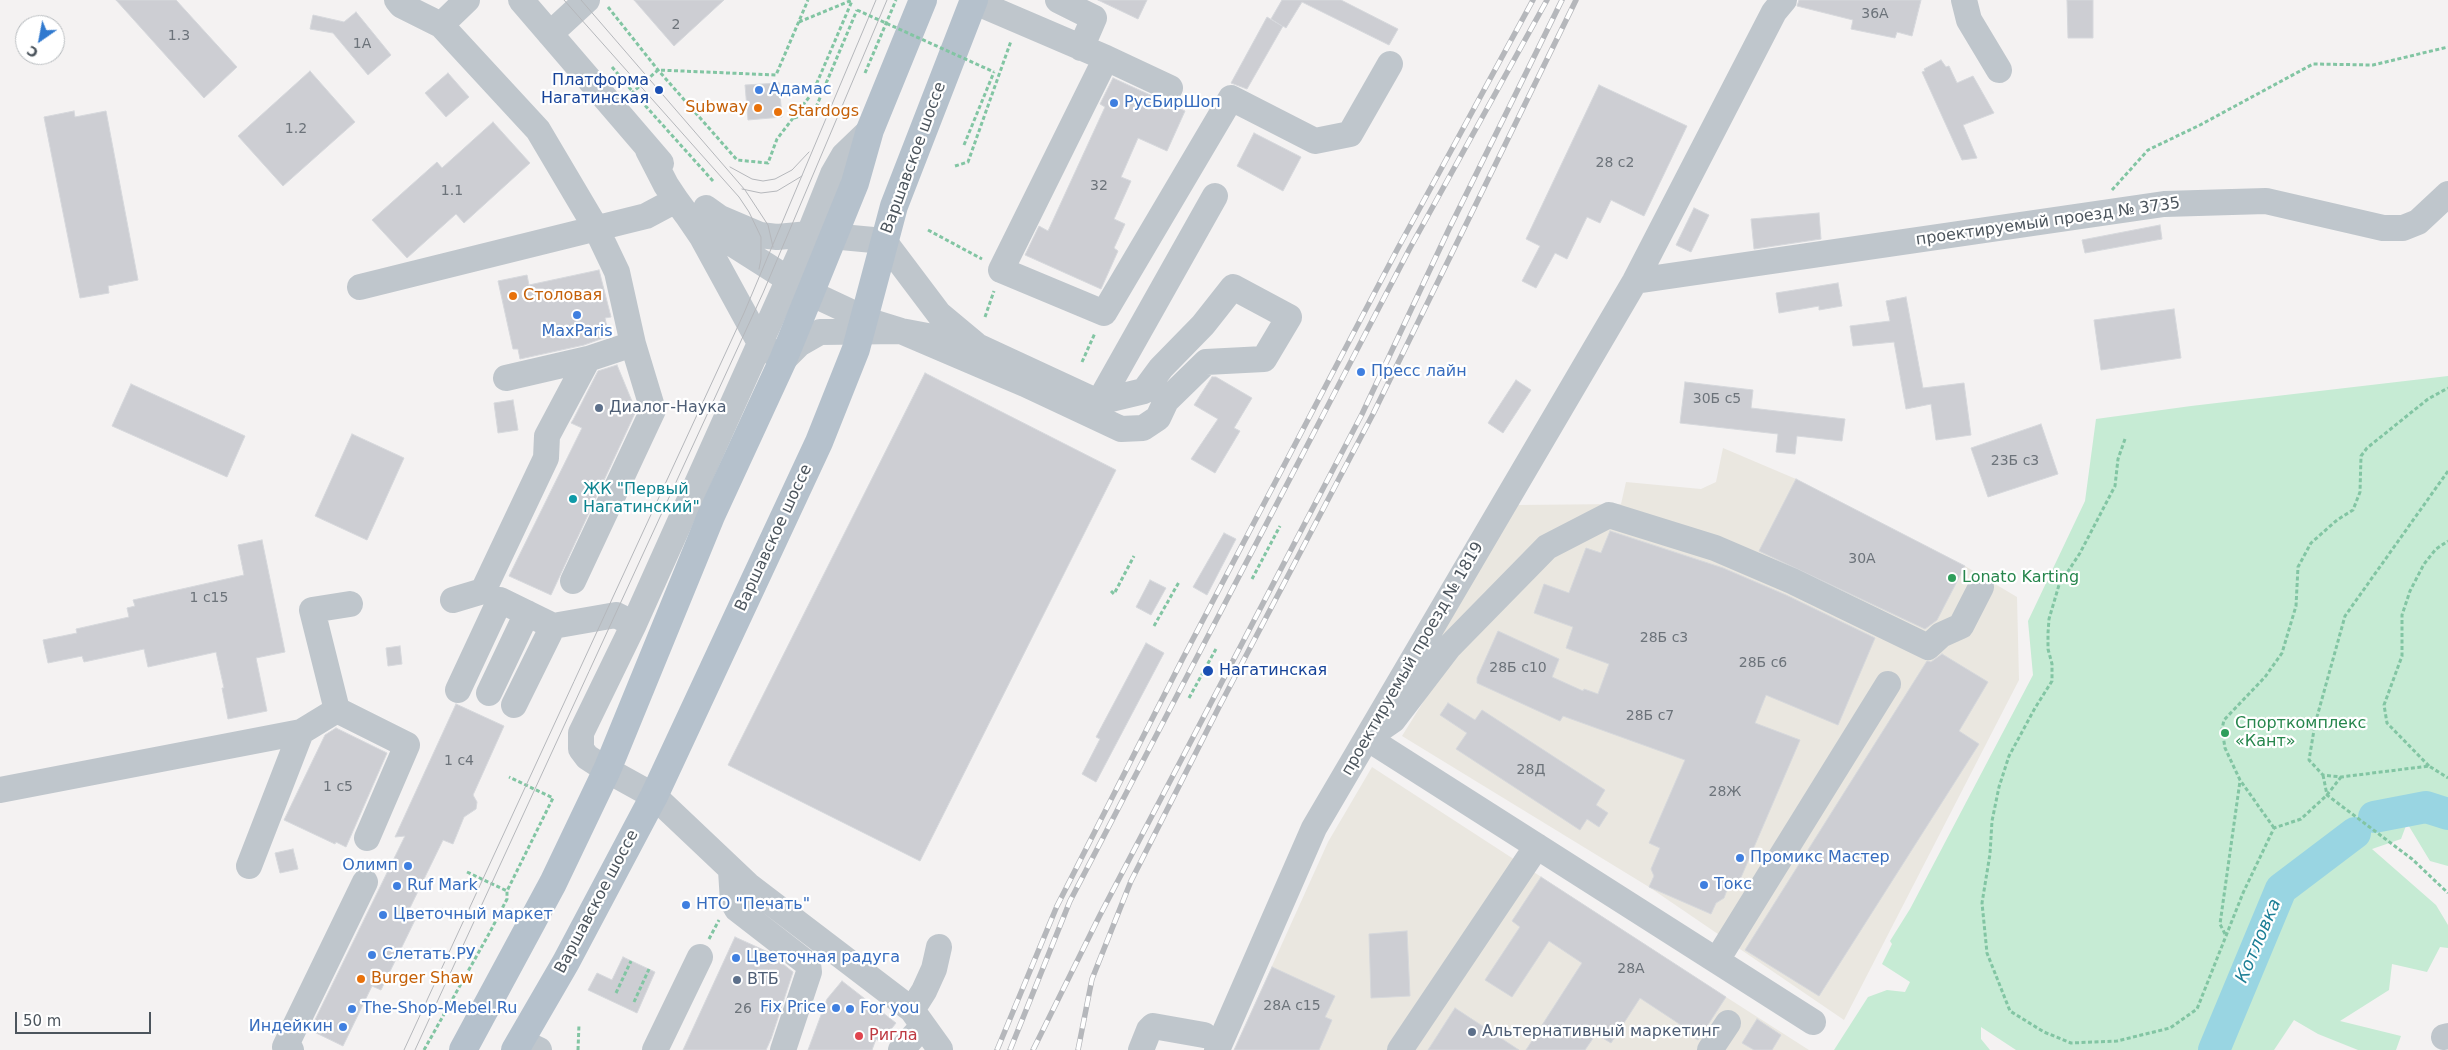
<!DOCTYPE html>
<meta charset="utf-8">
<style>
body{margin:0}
#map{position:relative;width:2448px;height:1050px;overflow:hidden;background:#f4f2f2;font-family:"DejaVu Sans",sans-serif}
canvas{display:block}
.north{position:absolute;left:15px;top:15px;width:50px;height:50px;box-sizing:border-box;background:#fff;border:1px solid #b7bbbe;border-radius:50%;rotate:213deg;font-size:14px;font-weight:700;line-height:20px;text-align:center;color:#4c555d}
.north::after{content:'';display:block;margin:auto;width:18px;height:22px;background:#3079cf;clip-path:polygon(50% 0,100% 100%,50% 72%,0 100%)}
.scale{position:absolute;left:15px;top:1012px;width:136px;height:22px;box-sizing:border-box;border:2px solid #4c555d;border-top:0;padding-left:6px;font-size:15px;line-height:18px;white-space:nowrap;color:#4c555d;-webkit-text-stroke:4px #fff;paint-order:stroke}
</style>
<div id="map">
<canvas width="2448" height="1050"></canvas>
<div class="north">С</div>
<div class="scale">50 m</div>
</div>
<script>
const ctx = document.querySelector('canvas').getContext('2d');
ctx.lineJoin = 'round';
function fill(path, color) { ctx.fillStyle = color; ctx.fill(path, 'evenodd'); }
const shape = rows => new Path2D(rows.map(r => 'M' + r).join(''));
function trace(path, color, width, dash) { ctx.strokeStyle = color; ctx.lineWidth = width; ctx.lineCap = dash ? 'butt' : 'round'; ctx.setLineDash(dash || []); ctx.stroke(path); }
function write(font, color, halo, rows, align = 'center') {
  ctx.font = font + ' "DejaVu Sans",sans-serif'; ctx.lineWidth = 4.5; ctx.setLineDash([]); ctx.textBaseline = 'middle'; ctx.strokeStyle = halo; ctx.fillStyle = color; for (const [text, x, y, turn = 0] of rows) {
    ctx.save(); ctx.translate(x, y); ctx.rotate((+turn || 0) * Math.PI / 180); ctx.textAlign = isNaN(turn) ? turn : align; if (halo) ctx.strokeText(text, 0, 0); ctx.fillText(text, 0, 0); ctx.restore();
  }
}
const commercial = shape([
 [1723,448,1796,479,1965,566,2017,597,2019,680,1844,1020,1649,887,1402,736,1445,667,1429,651,1516,505,1621,504,1626,482,1701,489,1716,482],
 [1372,767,1726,997,1809,1050,1234,1050,1328,842]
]);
const green = shape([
 [2448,376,2448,866,2430,861,2407,823,2401,839,2372,849,2436,905,2448,925,2448,948,2440,947,2427,972,2392,964,2389,990,2340,1021,2401,1036,2396,1050,2358,1050,2318,1034,2294,1020,2274,1050,2016,1050,1981,1027,1981,1039,1990,1050,1834,1050,1868,997,1887,990,1905,992,1910,982,1882,964,1892,944,1890,941,1910,909,2033,675,2028,621,2085,501,2096,419,2191,406]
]);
const river = shape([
 [2374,817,2426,807,2448,814],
 [2214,1050,2281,889,2355,833]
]);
const building = shape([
 [116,0,176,0,237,67,204,98,116,0],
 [634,0,724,0,674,46,634,0],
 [1098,0,1147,0,1138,19,1098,0],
 [1282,0,1341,0,1398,29,1389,45,1302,2,1286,28,1283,26,1247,89,1231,83,1267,17,1282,26,1271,19,1282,0],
 [1799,0,1921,0,1912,36,1897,32,1895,38,1851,29,1853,20,1797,6,1799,0],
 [2067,0,2093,0,2093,38,2068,38,2067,0],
 [356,12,391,55,368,75,333,33,310,29,313,15,344,22,356,12],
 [1941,60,1946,67,1949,66,1957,83,1973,76,1994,113,1963,125,1977,158,1962,160,1922,72,1925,71,1924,69,1941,60],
 [310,71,355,122,283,186,238,136,310,71],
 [448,73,469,97,446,117,425,93,448,73],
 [1113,78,1185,111,1167,151,1138,138,1121,177,1131,181,1114,219,1125,224,1114,248,1118,251,1101,289,1025,255,1039,226,1048,231,1105,107,1100,104,1113,78],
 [779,83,782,117,748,120,745,85,779,83],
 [1599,85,1687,126,1644,216,1611,200,1600,223,1587,217,1567,259,1555,253,1536,288,1522,281,1540,246,1526,239,1599,85],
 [74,111,75,117,106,111,138,280,108,286,109,293,80,298,44,117,74,111],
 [493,122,530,163,464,223,456,214,407,258,372,220,437,162,442,168,493,122],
 [1254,133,1301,157,1283,191,1237,166,1254,133],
 [1694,208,1709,215,1691,252,1676,245,1694,208],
 [1819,213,1821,239,1754,249,1751,219,1819,213],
 [2160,225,2162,239,2085,253,2082,240,2160,225],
 [599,270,611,317,605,318,609,336,584,345,520,359,518,349,513,349,498,281,527,275,529,285,599,270],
 [1838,283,1842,306,1819,310,1819,306,1779,313,1776,293,1838,283],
 [1906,297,1923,388,1964,383,1971,435,1936,440,1931,404,1906,409,1894,342,1853,346,1850,326,1890,321,1886,301,1906,297],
 [2174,309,2181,358,2101,370,2094,320,2174,309],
 [617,365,636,411,551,595,509,576,582,428,571,423,573,420,598,371,617,365],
 [925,373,1116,470,920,861,728,765,925,373],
 [1212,377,1216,377,1252,398,1234,428,1240,431,1215,473,1191,459,1218,419,1194,405,1212,377],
 [1516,380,1531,390,1503,433,1488,423,1516,380],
 [1685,382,1753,390,1751,408,1845,419,1842,441,1797,436,1795,454,1776,452,1778,434,1680,423,1685,382],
 [131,384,245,436,227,477,112,426,131,384],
 [513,400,518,430,498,433,494,403,513,400],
 [2041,424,2058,474,1988,497,1971,448,2041,424],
 [352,434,404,458,367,540,315,516,352,434],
 [1796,479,1965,566,1937,620,1925,629,1759,551,1796,479],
 [1610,531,1723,568,1786,595,1875,638,1838,725,1766,695,1755,723,1800,740,1739,882,1731,879,1724,898,1716,903,1711,914,1649,887,1654,876,1651,869,1660,848,1649,843,1685,760,1563,716,1560,721,1477,683,1477,678,1498,631,1559,659,1552,677,1583,691,1584,689,1598,694,1609,664,1566,648,1573,627,1534,613,1544,584,1569,593,1586,548,1601,553,1610,531],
 [1224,533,1236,539,1207,595,1193,587,1224,533],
 [262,540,285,652,256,658,267,711,228,719,222,688,224,688,216,652,148,667,144,649,84,662,82,656,48,663,43,640,77,633,76,629,129,617,127,608,135,606,133,600,244,575,238,545,262,540],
 [1150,580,1166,588,1151,615,1136,607,1150,580],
 [1146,643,1164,653,1096,782,1082,774,1100,739,1096,737,1146,643],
 [400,646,402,664,388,666,386,648,400,646],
 [1942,654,1988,682,1959,731,1979,744,1819,996,1745,950,1927,661,1931,662,1942,654],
 [1448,703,1475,720,1482,710,1605,790,1596,805,1608,813,1599,827,1587,819,1580,830,1456,749,1467,733,1440,715,1448,703],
 [456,704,504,726,473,795,477,802,476,809,464,817,453,844,443,840,406,916,415,920,381,990,372,986,343,1046,310,1030,405,836,395,837,456,704],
 [336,728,387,753,346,847,336,842,335,844,284,820,325,735,336,728],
 [293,849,298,869,280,873,275,853,293,849],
 [1541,877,1726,997,1698,1040,1682,1030,1684,1027,1640,998,1611,1043,1596,1034,1585,1050,1526,1050,1582,963,1549,941,1512,997,1485,980,1520,927,1512,921,1541,877],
 [1407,931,1410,996,1371,998,1369,934,1407,931],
 [735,937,768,952,793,972,771,1039,766,1050,683,1050,735,937],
 [623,957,655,972,637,1013,588,990,597,973,612,980,623,957],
 [1272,967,1335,996,1325,1017,1332,1020,1319,1050,1234,1050,1272,967],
 [842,981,896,1023,881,1042,876,1039,872,1050,808,1050,827,999,842,981],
 [1455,1008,1519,1050,1428,1050,1455,1008],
 [1757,1019,1781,1035,1772,1050,1754,1050,1742,1043,1757,1019]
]);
const path = shape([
 [608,7,658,70,737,160,768,163,777,139,813,92,852,1],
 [799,22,852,0],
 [612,67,633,92],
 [865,73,896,0],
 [794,118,814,112,857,10],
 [964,145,994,72],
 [955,166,968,162,1011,41],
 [713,181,633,92,658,70,776,75,808,0],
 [2112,190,2148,150,2200,125,2313,64,2373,65,2448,47],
 [928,230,982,259],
 [985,317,994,291],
 [1082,362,1095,333],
 [2125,439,2118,459,2115,486,2080,553,2059,585,2049,619,2048,633,2048,649,2052,664,2052,681,2035,708,2009,756,1999,787,1992,821,1990,854,1982,903,1987,953,2010,1011,2044,1032,2071,1043,2117,1041,2170,1028,2197,1009,2243,893,2274,828,2301,819,2327,795,2341,777],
 [2448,471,2345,616,2315,724,2309,760,2323,775,2341,777,2429,766,2448,778],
 [1252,579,1280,526],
 [1111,591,1114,594,1134,556],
 [1154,626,1179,582],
 [1189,698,1217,647],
 [2429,766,2387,723,2384,705,2402,656,2402,615,2410,591,2424,564,2436,549,2448,541],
 [2323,775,2327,795,2412,859,2448,893],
 [2274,828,2240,780,2225,748,2222,729,2224,720,2265,677,2282,653,2296,606,2298,567,2311,543,2337,520,2353,510,2360,492,2361,456,2367,448,2428,399,2448,388],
 [467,872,507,891],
 [2225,934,2220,924,2240,781],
 [709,939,719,920],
 [616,993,631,961],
 [634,1002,649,969],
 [424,1050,490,932,507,899,507,891,553,798,509,777],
 [578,1050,579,1024]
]);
const minor = shape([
 [397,0,401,5,441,25,538,130,596,228,617,272,633,344,653,410,573,581],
 [521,0,661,163],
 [1058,0,1094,18,1081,48],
 [1964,0,1969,20,1999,70],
 [973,1,1106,58,1001,270,1104,313,1231,98,1315,141,1350,134,1390,64],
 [441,25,467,0],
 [550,34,587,0],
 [1106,58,1170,88],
 [870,130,844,155,833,174,809,234,634,624,581,733,581,749,587,757,607,770,654,796,748,885,912,1010,940,1049],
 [648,150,666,185,676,200,687,215,702,237,760,343,783,360,799,344,820,332,901,331,1025,384,1121,429,1143,428,1158,418,1166,401,1206,362,1264,359,1289,317,1233,287,1203,325,1161,368,1144,391,1098,402,975,345,901,331,872,322,810,293,687,215],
 [706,208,720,218,760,235,777,237,809,234,884,241,939,314,975,344],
 [1635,281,2164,204,2266,201,2383,228,2403,228,2418,222,2448,194],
 [360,287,646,216,676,200],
 [506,378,588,359],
 [1094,411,1215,196],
 [453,600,483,591,546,458,547,436,588,359,633,344],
 [350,604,312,610,337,710,407,745,367,838],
 [458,690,500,600,553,626,616,615,634,624],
 [489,693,527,613],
 [514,705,553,626],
 [0,790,301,732,337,710],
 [249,866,301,732],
 [731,870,733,902,737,909,808,964,809,972,783,1050],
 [1717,960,1888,684],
 [912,1010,924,991,934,969,939,947],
 [1813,1022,1367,738,1393,720,1448,648,1547,547,1609,515,1715,548,1792,581,1928,647,1941,635,1961,626,1981,587],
 [2444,1037,2448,1036],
 [520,1041,539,1050],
 [291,1050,285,1047,365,882],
 [655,1050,700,957],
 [901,1050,923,1026],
 [1141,1050,1149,1030,1153,1026,1204,1035],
 [1217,1050,1314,828,1635,281,1774,12,1784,0],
 [1400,1050,1537,846],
 [1710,1050,1728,1023]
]);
const major = shape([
 [463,1050,553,883,607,770,711,516,783,360,855,183,870,130,923,0],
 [515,1050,566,962,654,796,819,442,856,349,894,206,974,0]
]);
const tram = shape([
 [564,0,739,197,749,212,761,237,761,259,759,269],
 [581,0,745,190,768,225,773,247],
 [730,167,752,179,763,181,775,179,792,170,809,152],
 [742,189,761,193,777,191,802,176],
 [404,1050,744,313,876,0],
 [415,1050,763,293,887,0]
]);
const rail = shape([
 [997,1050,1057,906,1183,658,1398,248,1533,0],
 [1010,1050,1070,901,1410,248,1547,0],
 [1033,1050,1099,917,1362,414,1449,229,1562,0],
 [1078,1050,1092,979,1131,881,1219,707,1373,414,1576,0]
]);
const pathBridge = shape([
 [857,10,994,72]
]);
const markers = [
 [659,90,5,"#1a4fb4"],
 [759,90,5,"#3f7fe0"],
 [1114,103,5,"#3f7fe0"],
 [758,108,5,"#e8710a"],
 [778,112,5,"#e8710a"],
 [513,296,5,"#e8710a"],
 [577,315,5,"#3f7fe0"],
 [1361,372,5,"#3f7fe0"],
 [599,408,5,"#5c6f8a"],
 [573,499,5,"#0f9aa8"],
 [1952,578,5,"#2e9e5b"],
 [1208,671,6,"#1a4fb4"],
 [2225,733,5,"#2e9e5b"],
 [1740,858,5,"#3f7fe0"],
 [408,866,5,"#3f7fe0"],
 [1704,885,5,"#3f7fe0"],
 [397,886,5,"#3f7fe0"],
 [686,905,5,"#3f7fe0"],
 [383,915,5,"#3f7fe0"],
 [372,955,5,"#3f7fe0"],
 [736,958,5,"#3f7fe0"],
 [361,979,5,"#e8710a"],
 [737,980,5,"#5c6f8a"],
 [836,1008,5,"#3f7fe0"],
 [352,1009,5,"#3f7fe0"],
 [850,1009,5,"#3f7fe0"],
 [343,1027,5,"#3f7fe0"],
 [1472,1032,5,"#5c6f8a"],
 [859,1036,5,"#e0444e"]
];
const numberNames = [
 ["36А",1875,14],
 ["2",676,25],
 ["1.3",179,36],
 ["1А",362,44],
 ["1.2",296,129],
 ["28 с2",1615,163],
 ["32",1099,186],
 ["1.1",452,191],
 ["30Б с5",1717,399],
 ["23Б с3",2015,461],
 ["30А",1862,559],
 ["1 с15",209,598],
 ["28Б с3",1664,638],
 ["28Б с6",1763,663],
 ["28Б с10",1518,668],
 ["28Б с7",1650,716],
 ["1 с4",459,761],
 ["28Д",1531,770],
 ["1 с5",338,787],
 ["28Ж",1725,792],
 ["28А",1631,969],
 ["28А с15",1292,1006],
 ["26",743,1009]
];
const transitNames = [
 ["Платформа",649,81],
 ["Нагатинская",649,99],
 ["Нагатинская",1219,671,"left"]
];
const shopNames = [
 ["Адамас",769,90],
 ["РусБирШоп",1124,103],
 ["MaxParis",577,332,"center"],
 ["Пресс лайн",1371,372],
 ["Промикс Мастер",1750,858],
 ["Олимп",398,866,"right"],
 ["Токс",1714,885],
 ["Ruf Mark",407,886],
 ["НТО \"Печать\"",696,905],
 ["Цветочный маркет",393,915],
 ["Слетать.РУ",382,955],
 ["Цветочная радуга",746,958],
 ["Fix Price",826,1008,"right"],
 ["The-Shop-Mebel.Ru",362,1009],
 ["For you",860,1009],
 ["Индейкин",333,1027,"right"]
];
const foodNames = [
 ["Subway",748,108,"right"],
 ["Stardogs",788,112],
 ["Столовая",523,296],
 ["Burger Shaw",371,979]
];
const streetNames = [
 ["Варшавское шоссе",914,158,-70],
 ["проектируемый проезд № 3735",2048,222,-8],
 ["Варшавское шоссе",774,538,-65],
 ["проектируемый проезд № 1819",1413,659,-60],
 ["Варшавское шоссе",597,902,-62]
];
const serviceNames = [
 ["Диалог-Наука",609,408],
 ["ВТБ",747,980],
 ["Альтернативный маркетинг",1482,1032]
];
const cultureNames = [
 ["ЖК \"Первый",583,490],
 ["Нагатинский\"",583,508]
];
const leisureNames = [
 ["Lonato Karting",1962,578],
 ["Спорткомплекс",2235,724],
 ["«Кант»",2235,742]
];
const healthNames = [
 ["Ригла",869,1036]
];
const waterNames = [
 ["Котловка",2259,941,-67]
];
fill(commercial, '#eae7e0');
fill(green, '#c6ebd4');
trace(river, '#99d5e2', 32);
fill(building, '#cdced3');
trace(building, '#d6d8dc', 1);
trace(path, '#82c5a3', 3, [4, 2.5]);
trace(minor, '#bfc6cc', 26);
trace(major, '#b5c1cc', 28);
trace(tram, '#b5b7bb', 1);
trace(rail, '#b5b7bb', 5.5);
trace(rail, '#fff', 4, [11]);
trace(pathBridge, '#82c5a3', 3, [4, 2.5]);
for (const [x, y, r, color] of markers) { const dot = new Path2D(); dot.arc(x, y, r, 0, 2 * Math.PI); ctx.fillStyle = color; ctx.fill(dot); trace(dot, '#fff', 2); }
write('14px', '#6c737a', null, numberNames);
write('16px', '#164399', '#fff', transitNames, 'right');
write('16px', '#366cbe', '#fff', shopNames, 'left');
write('16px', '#c56008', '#fff', foodNames, 'left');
write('16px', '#4c555d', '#fff', streetNames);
write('16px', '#4e5e75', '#fff', serviceNames, 'left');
write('16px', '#0d838f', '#fff', cultureNames, 'left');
write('16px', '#27864d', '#fff', leisureNames, 'left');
write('16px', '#be3a42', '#fff', healthNames, 'left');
write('italic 18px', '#1d7f96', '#fff', waterNames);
</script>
